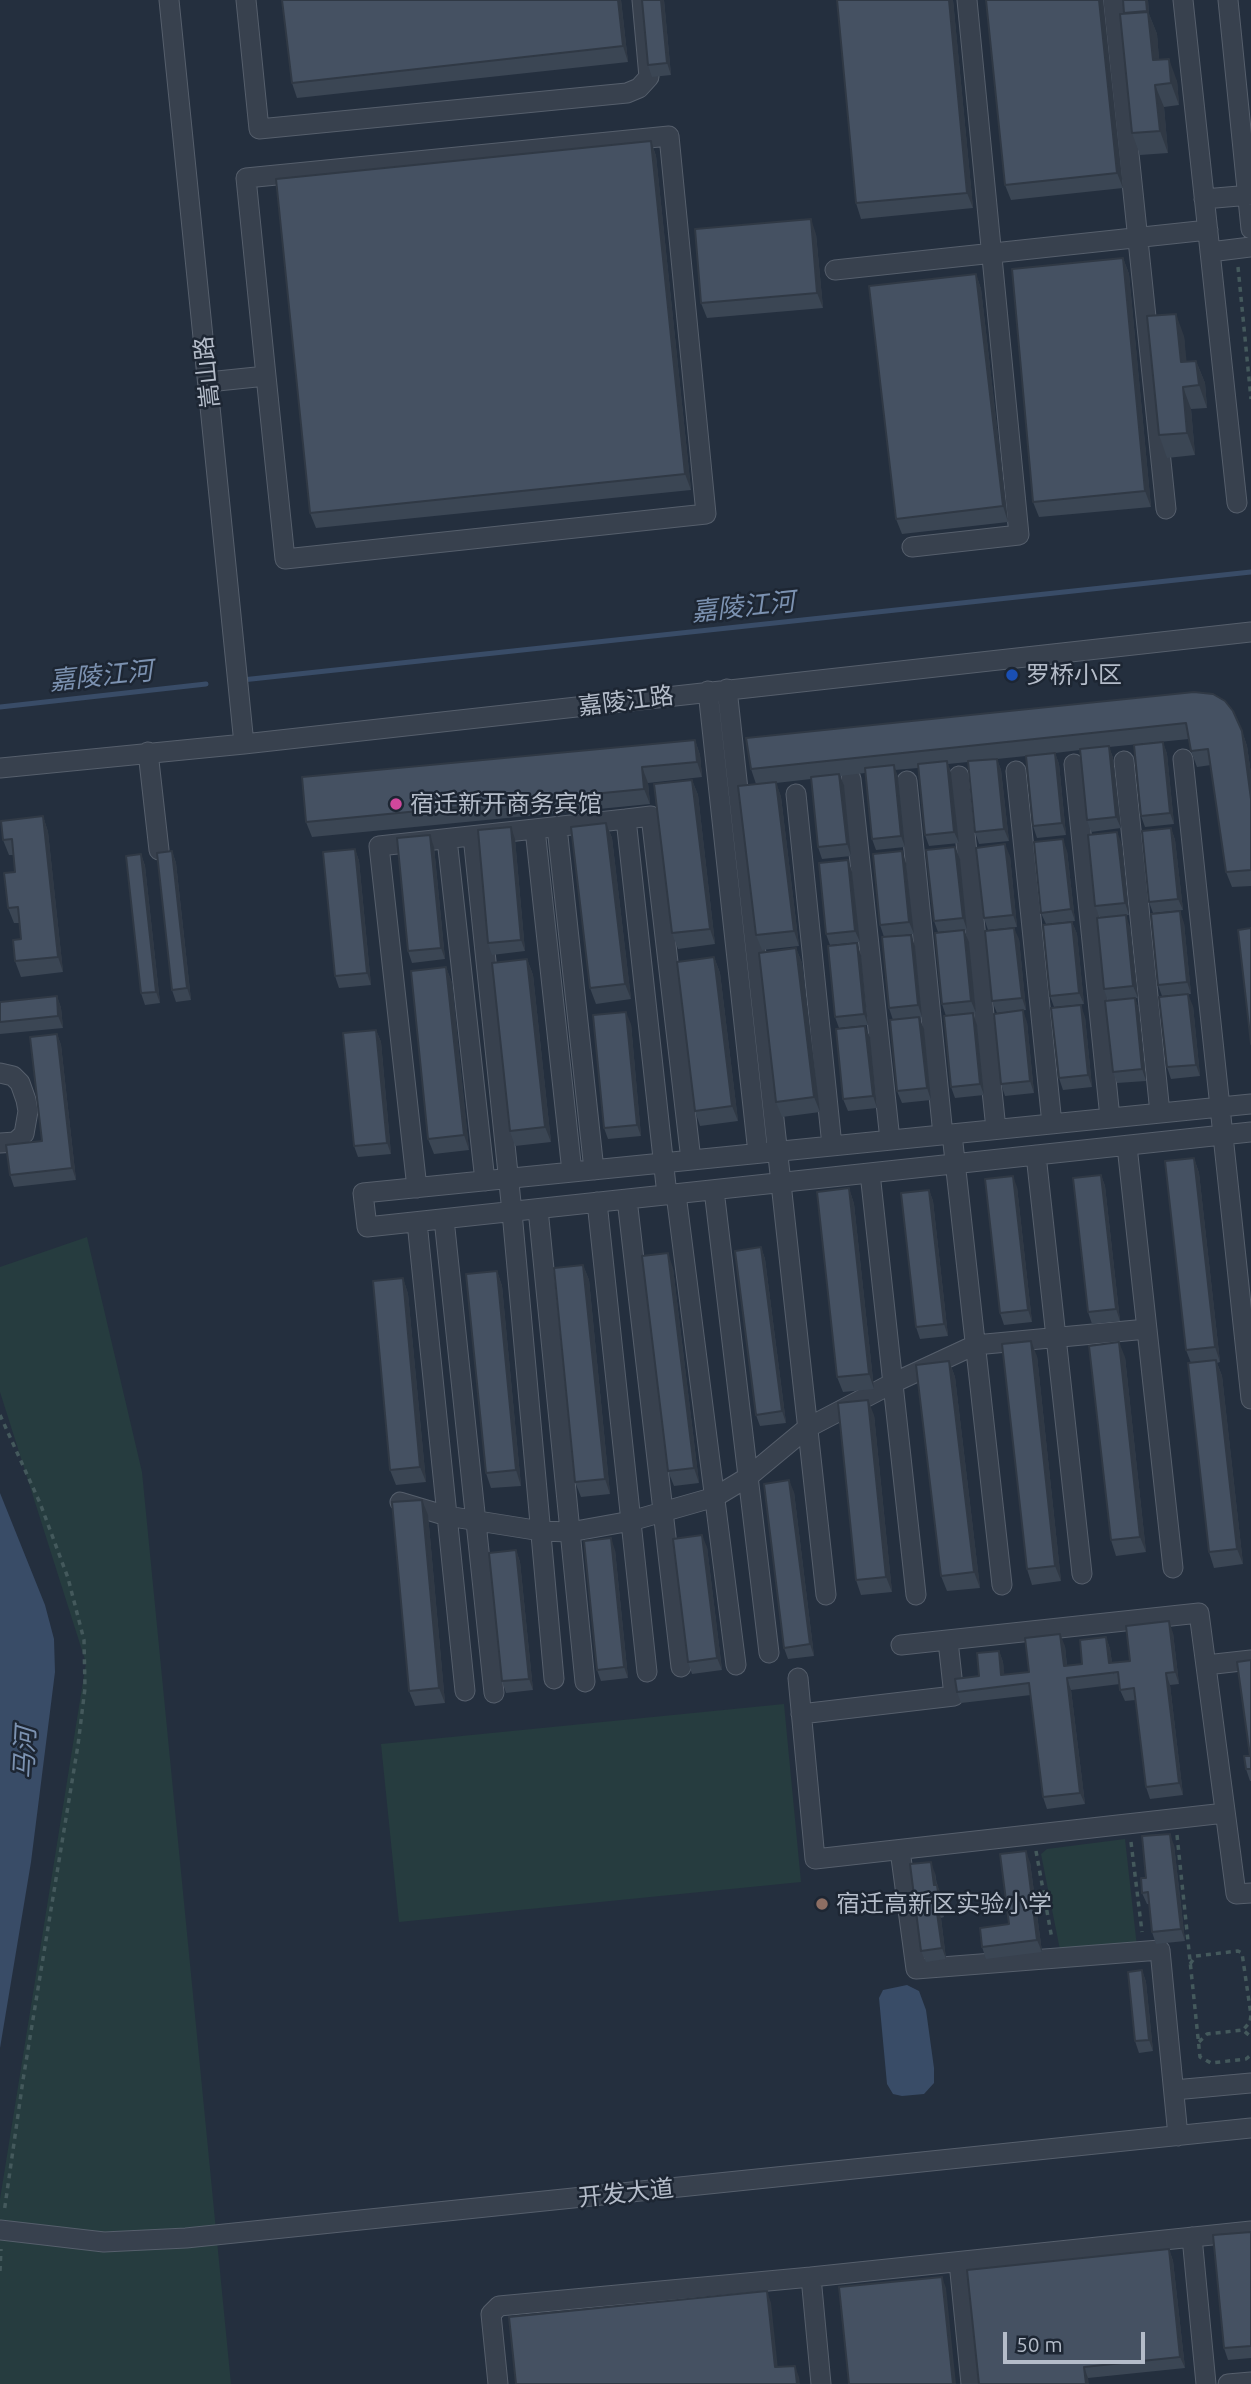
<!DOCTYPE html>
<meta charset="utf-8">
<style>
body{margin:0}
#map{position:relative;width:1251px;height:2384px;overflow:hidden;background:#242f3e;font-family:Ubuntu,sans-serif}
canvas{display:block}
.scale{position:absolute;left:1003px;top:2332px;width:142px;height:32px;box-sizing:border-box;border:4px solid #b4bcc9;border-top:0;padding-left:9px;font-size:21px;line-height:24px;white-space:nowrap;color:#b4bcc9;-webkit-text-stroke:5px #1d2633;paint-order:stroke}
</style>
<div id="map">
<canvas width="1251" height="2384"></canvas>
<div class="scale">50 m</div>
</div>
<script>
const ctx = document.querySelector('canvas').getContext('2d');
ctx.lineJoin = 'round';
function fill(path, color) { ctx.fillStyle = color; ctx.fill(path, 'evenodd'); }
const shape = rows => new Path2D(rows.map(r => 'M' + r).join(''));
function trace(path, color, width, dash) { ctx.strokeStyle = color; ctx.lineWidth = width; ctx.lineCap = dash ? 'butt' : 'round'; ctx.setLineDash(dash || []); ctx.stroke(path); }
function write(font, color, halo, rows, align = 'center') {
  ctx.font = font + ' Ubuntu,"Noto Sans SC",sans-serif'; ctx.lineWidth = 5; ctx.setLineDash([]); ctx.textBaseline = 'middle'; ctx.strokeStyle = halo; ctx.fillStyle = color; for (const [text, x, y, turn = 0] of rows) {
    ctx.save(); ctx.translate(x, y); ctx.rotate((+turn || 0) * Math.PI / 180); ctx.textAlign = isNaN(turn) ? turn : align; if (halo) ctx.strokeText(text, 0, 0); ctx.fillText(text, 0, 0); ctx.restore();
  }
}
const green = shape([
 [87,1237,142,1472,231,2384,0,2384,0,2199,86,1663,0,1392,0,1267],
 [784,1704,801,1882,399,1922,381,1744],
 [1125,1839,1137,1947,1060,1950,1041,1854,1047,1849]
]);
const water = shape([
 [0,1493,45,1605,54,1639,55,1672,31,1862,0,2048],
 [907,1985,919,1991,926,2010,934,2068,934,2083,924,2094,902,2096,893,2094,887,2084,879,1998,883,1990]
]);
const stream = shape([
 [242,680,1251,572],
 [0,707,206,684]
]);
const path = shape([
 [1238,267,1251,399],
 [0,1415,40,1503,68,1578,84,1640,85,1688,78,1745,23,2080,4,2213],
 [1177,1835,1200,2057,1211,2063,1246,2059,1251,2055],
 [1131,1842,1142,1932],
 [1036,1851,1052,1939],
 [1190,1964,1196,1956,1238,1951,1242,1953,1251,2015,1250,2022,1243,2030],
 [1199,2042,1207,2034,1243,2030,1251,2037],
 [0,2271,1,2249]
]);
const minor = shape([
 [169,0,244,744],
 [246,0,259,129,627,93,639,88,649,77,642,0],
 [1113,0,1166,509],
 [1183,0,1237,503],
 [1228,0,1251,229],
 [1204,199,1251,195],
 [1210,252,1251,247],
 [835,270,1208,230],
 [208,382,266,376,285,559,706,514,669,136,246,178,266,376],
 [912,547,1019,535,967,0],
 [727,689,826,1595],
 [708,691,758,1153],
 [148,752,159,850],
 [1183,759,1251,1399],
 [1124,761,1160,1113],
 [1074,764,1110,1118],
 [0,768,244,744,1251,632],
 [1016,771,1052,1124],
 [959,776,996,1129],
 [851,779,890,1140],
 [907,781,943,1135],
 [796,794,832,1146],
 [626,819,651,816,691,1160],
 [557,827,594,1170],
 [535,829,572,1172],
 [473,836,512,1212,554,1679],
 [447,839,485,1181],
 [0,1073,13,1076,20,1083,26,1100,28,1111,24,1134,15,1142,0,1143],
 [1251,1104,363,1193,367,1227,1251,1132],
 [952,1134,1002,1585],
 [1127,1146,1173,1568],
 [1036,1155,1082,1574],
 [870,1173,916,1595],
 [417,1188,379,846,626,819,667,1195],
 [714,1190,769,1653],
 [676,1194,736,1665],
 [627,1199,681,1667],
 [597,1202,647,1672],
 [538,1209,585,1682],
 [444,1219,494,1693],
 [417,1222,465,1691],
 [400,1502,447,1516,541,1531,570,1532,631,1521,715,1497,748,1477,807,1428,893,1383,975,1345,1147,1329],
 [901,1645,1199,1613,1236,1894,1251,1893],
 [1206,1665,1251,1660],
 [798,1678,815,1859,1225,1813],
 [801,1714,954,1696,948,1641],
 [900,1850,916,1969,1160,1950,1178,2136],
 [1174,2090,1251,2083],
 [0,2230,104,2242,186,2238,1251,2128],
 [1192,2237,1206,2384],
 [959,2262,971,2384],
 [811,2277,1251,2231],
 [498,2384,491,2314,499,2306,811,2277,821,2384],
 [1228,2384,1251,2382]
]);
const wall = shape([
 [282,0,621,0,628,62,297,98,292,83],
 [642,0,664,0,671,75,652,77,648,65],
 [837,0,953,0,973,208,861,219,856,203],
 [1103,0,1123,188,1011,200,1005,185],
 [1123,0,1148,0,1149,14,1157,34,1159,60,1177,81,1179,105,1164,107,1168,153,1140,155,1132,133],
 [651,141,656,156,691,490,316,528,310,513],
 [816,234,823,308,707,318,701,303],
 [1123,258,1129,274,1151,507,1039,517,1033,502],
 [976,274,981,289,1008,522,902,534,896,519],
 [1184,336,1186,362,1196,361,1205,383,1207,408,1191,409,1195,455,1167,458,1159,435],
 [1174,694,1242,731,1247,746,1251,774,1251,886,1232,887,1226,872,1211,765,1197,767,1191,751,1189,739,1109,747,1113,758,1121,828,1091,832,1087,820,1080,750,1055,753,1059,764,1066,835,1037,838,1033,826,1026,756,997,759,1001,770,1009,841,979,844,975,832,968,762,948,764,951,773,959,843,929,846,925,835,918,768,895,770,898,777,905,847,876,850,872,839,865,773,840,776,844,785,851,856,822,859,818,847,811,779,776,783,781,797,799,946,762,950,756,935,756,784,751,769],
 [695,740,700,755,702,777,648,783,650,804,312,837,306,822],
 [1163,742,1167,754,1174,824,1145,827,1141,816],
 [692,780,698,795,715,944,678,949,672,933],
 [43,816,48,832,63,972,21,977,15,961,21,939,20,923,14,923,8,908,15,872,13,855,9,855,3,840],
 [606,823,612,838,631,999,596,1004,590,988],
 [1171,828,1175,840,1183,910,1153,913,1149,902],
 [430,835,434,847,445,959,412,963,408,951],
 [515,839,525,951,492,955,488,943],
 [1122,844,1129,915,1100,918,1095,906],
 [955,847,960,859,967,930,938,932,934,921],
 [355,849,359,861,371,985,339,988,335,976],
 [172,851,176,863,191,1000,176,1002,172,990],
 [1067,851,1075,921,1046,924,1041,913],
 [141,854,145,866,160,1003,145,1005,141,993],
 [1010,856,1017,927,988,930,984,918],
 [848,860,852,872,860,942,830,945,826,934],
 [906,863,914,934,884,937,880,925],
 [1072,922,1077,934,1084,1004,1054,1007,1050,996],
 [1184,923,1191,994,1162,996,1158,985],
 [1130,927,1138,998,1108,1001,1104,989],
 [964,930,969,942,976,1013,946,1016,942,1004],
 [1019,939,1026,1010,997,1013,992,1001],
 [915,946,922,1017,893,1020,889,1008],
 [796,948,802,963,820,1112,782,1117,776,1102],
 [861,955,868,1025,839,1028,835,1017],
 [714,957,720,973,738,1121,700,1126,695,1111],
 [527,959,533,975,551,1142,515,1146,510,1131],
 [446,967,452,983,469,1150,434,1154,428,1139],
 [57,996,61,1008,63,1028,0,1034,0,1002],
 [1135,998,1139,1010,1146,1081,1117,1083,1113,1072],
 [1193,1006,1200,1076,1171,1079,1167,1067],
 [1085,1017,1092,1087,1063,1090,1059,1078],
 [1027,1022,1034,1093,1005,1096,1001,1084],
 [631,1024,641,1136,608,1139,604,1128],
 [977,1025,984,1095,955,1098,951,1087],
 [924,1029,931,1100,902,1103,897,1091],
 [376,1030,381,1042,391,1154,358,1157,354,1146],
 [57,1034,61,1045,76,1180,14,1187,10,1175,42,1141],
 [870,1037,877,1108,848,1111,843,1099],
 [1194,1158,1199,1173,1220,1362,1217,1363,1222,1376,1243,1564,1214,1568,1209,1552,1191,1363,1186,1350],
 [1101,1175,1105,1186,1120,1321,1092,1324,1088,1312],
 [1017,1187,1032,1322,1004,1325,1000,1313],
 [849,1188,854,1204,874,1389,843,1392,837,1377],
 [929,1190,933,1201,948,1336,920,1339,916,1327],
 [761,1247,765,1259,786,1423,760,1426,756,1415],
 [583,1265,589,1280,610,1494,581,1497,575,1482],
 [673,1268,699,1483,674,1486,668,1471],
 [497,1271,502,1286,521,1486,491,1488,486,1473],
 [403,1278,408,1294,426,1482,396,1485,390,1470],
 [1037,1356,1061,1581,1032,1585,1027,1569],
 [1125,1357,1146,1552,1116,1556,1111,1540],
 [949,1361,955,1377,980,1588,947,1591,941,1576],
 [874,1415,892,1592,861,1595,856,1580],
 [794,1492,814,1656,788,1659,784,1648],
 [428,1515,445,1703,415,1706,409,1691],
 [707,1547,722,1670,692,1674,688,1662],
 [516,1550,520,1562,533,1690,506,1693,502,1681],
 [615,1550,628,1678,601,1681,597,1670],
 [1173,1633,1179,1684,1170,1685,1183,1795,1150,1799,1146,1787,1136,1700,1125,1701,1120,1690,1120,1684,1071,1690,1085,1804,1047,1809,1043,1797,1031,1695,961,1703,957,1692,979,1676,999,1651,1003,1662,1004,1675,1029,1672,1065,1646,1067,1666,1082,1664,1106,1637,1110,1649,1112,1663,1130,1661],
 [1251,1660,1251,1781,1250,1781,1246,1769,1250,1756],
 [1174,1845,1185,1941,1156,1944,1152,1932,1149,1904,1147,1904,1142,1893,1146,1878],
 [1030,1862,1042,1952,986,1959,982,1947,1009,1924],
 [935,1873,937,1885,942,1897,944,1917,941,1918,946,1959,926,1962,921,1951],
 [1142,1970,1146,1982,1153,2051,1139,2053,1135,2041],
 [1251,2232,1251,2358,1228,2360,1224,2348],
 [1169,2249,1173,2261,1185,2368,1088,2378,979,2384]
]);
const shadedWall = shape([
 [618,0,621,0,628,62,623,46],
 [661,0,664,0,671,75,667,63],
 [949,0,953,0,973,208,967,193],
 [1099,0,1103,0,1123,188,1117,173],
 [1146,0,1148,0,1149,14,1157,34,1161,83,1153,60],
 [1169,59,1177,81,1179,105,1171,83],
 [1155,85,1164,107,1168,153,1160,131],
 [651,141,656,156,691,490,685,474],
 [811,219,816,234,823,308,817,293],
 [1123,258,1129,274,1151,507,1145,491],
 [976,274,981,289,1008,522,1003,506],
 [1176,314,1184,336,1189,385,1181,362],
 [1196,361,1205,383,1207,408,1199,385],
 [1183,387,1191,409,1195,455,1187,433],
 [1242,731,1247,746,1251,774,1251,799],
 [695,740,700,755,702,777,697,762],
 [1163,742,1167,754,1174,824,1170,813],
 [1109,746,1113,758,1121,828,1116,817],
 [1055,753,1059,764,1066,835,1062,823],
 [997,759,1001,770,1009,841,1004,829],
 [947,761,951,773,959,843,954,832],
 [894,765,898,777,905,847,901,836],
 [642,767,648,783,650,804,644,789],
 [839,774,844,785,851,856,847,844],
 [692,780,698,795,715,944,710,929],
 [776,782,781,797,799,946,794,931],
 [43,816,48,832,63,972,58,957],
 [606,823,612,838,631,999,625,984],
 [511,827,515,839,525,951,521,940],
 [1171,828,1175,840,1183,910,1178,899],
 [1117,832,1122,844,1129,915,1125,903],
 [430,835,434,847,445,959,441,948],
 [1063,839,1067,851,1075,921,1071,909],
 [1005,844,1010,856,1017,927,1013,915],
 [955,847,960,859,967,930,963,918],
 [355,849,359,861,371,985,367,973],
 [172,851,176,863,191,1000,187,988],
 [902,851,906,863,914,934,909,922],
 [141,854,145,866,160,1003,156,992],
 [848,860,852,872,860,942,855,931],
 [1180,911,1184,923,1191,994,1187,982],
 [1126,915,1130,927,1138,998,1133,986],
 [1072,922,1077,934,1084,1004,1079,993],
 [1014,928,1019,939,1026,1010,1022,998],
 [964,930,969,942,976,1013,971,1001],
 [911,935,915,946,922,1017,918,1005],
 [857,943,861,955,868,1025,864,1014],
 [796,948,802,963,820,1112,814,1097],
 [714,957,720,973,738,1121,732,1106],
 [527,959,533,975,551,1142,545,1127],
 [446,967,452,983,469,1150,464,1135],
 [1188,994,1193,1006,1200,1076,1196,1065],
 [57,996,61,1008,63,1028,58,1016],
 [1135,998,1139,1010,1146,1081,1142,1069],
 [1081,1005,1085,1017,1092,1087,1088,1075],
 [1023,1010,1027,1022,1034,1093,1030,1081],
 [626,1012,631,1024,641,1136,637,1125],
 [973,1013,977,1025,984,1095,980,1084],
 [919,1017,924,1029,931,1100,927,1088],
 [865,1026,870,1037,877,1108,873,1096],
 [376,1030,381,1042,391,1154,387,1143],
 [57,1034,61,1045,76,1180,72,1168],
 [1194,1158,1199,1173,1220,1362,1215,1347],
 [1101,1175,1105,1186,1120,1321,1116,1309],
 [1013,1176,1017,1187,1032,1322,1028,1310],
 [849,1188,854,1204,874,1389,869,1374],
 [929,1190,933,1201,948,1336,944,1324],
 [761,1247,765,1259,786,1423,782,1411],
 [668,1253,673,1268,699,1483,694,1468],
 [583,1265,589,1280,610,1494,605,1479],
 [497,1271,502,1286,521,1486,516,1470],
 [403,1278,408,1294,426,1482,420,1467],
 [1031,1341,1037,1356,1061,1581,1055,1566],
 [1119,1342,1125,1357,1146,1552,1140,1537],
 [1216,1360,1222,1376,1243,1564,1237,1549],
 [949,1361,955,1377,980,1588,974,1572],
 [868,1400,874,1415,892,1592,886,1577],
 [789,1480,794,1492,814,1656,810,1644],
 [422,1500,428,1515,445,1703,439,1688],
 [702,1535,707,1547,722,1670,717,1658],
 [611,1538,615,1550,628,1678,624,1667],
 [516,1550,520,1562,533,1690,529,1679],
 [1169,1621,1173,1633,1179,1684,1175,1672],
 [1060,1634,1065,1646,1068,1678,1064,1666],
 [1106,1637,1110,1649,1114,1675,1109,1663],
 [999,1651,1003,1662,1006,1687,1001,1675],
 [1166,1673,1170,1685,1183,1795,1179,1783],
 [1067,1678,1071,1690,1085,1804,1080,1793],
 [1170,1834,1174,1845,1185,1941,1181,1929],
 [1026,1851,1030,1862,1042,1952,1037,1940],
 [931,1862,935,1873,938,1897,934,1885],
 [937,1885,942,1897,944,1917,940,1906],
 [936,1906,941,1918,946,1959,942,1948],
 [1142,1970,1146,1982,1153,2051,1149,2040],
 [1169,2249,1173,2261,1185,2368,1180,2357],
 [942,2277,946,2288,956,2384,953,2384],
 [767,2291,771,2303,779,2379,775,2367],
 [795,2366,799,2377,800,2384,797,2384],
 [1084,2367,1088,2378,1089,2384,1086,2384]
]);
const building = shape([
 [282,0,618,0,623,46,292,83,282,0],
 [642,0,661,0,667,63,648,65,642,0],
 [837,0,949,0,967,193,856,203,837,0],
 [986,0,1099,0,1117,173,1005,185,986,0],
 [1123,0,1146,0,1147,11,1124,13,1123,0],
 [1148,12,1153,60,1169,59,1171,83,1155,85,1160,131,1132,133,1120,14,1148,12],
 [651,141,685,474,310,513,276,179,651,141],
 [811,219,817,293,701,303,695,229,811,219],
 [1123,258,1145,491,1033,502,1012,269,1123,258],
 [976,274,1003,506,896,519,869,286,976,274],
 [1176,314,1181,362,1196,361,1199,385,1183,387,1187,433,1159,435,1147,316,1176,314],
 [1194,692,1213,694,1225,701,1233,711,1242,731,1251,799,1251,870,1226,872,1208,749,1191,751,1186,723,751,769,746,738,1194,692],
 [695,740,697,762,642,767,644,789,306,822,302,777,695,740],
 [1163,742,1170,813,1141,816,1134,745,1163,742],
 [1109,746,1116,817,1087,820,1080,749,1109,746],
 [1055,753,1062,823,1033,826,1026,756,1055,753],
 [997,759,1004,829,975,832,968,761,997,759],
 [947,761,954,832,925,835,918,764,947,761],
 [894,765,901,836,872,839,865,768,894,765],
 [839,774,847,844,818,847,811,777,839,774],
 [692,780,710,929,672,933,654,784,692,780],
 [776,782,794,931,756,935,738,786,776,782],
 [43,816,58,957,15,961,13,940,21,939,18,907,8,908,4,873,15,872,12,839,3,840,1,821,43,816],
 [606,823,625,984,590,988,571,827,606,823],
 [511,827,521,940,488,943,478,830,511,827],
 [1171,828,1178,899,1149,902,1142,831,1171,828],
 [1117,832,1125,903,1095,906,1088,835,1117,832],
 [430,835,441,948,408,951,397,838,430,835],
 [1063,839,1071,909,1041,913,1034,842,1063,839],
 [1005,844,1013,915,984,918,976,848,1005,844],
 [955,847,963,918,934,921,926,850,955,847],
 [355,849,367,973,335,976,323,852,355,849],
 [172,851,187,988,172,990,157,853,172,851],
 [902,851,909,922,880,925,873,854,902,851],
 [141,854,156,992,141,993,126,856,141,854],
 [848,860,855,931,826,934,819,863,848,860],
 [1180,911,1187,982,1158,985,1151,914,1180,911],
 [1126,915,1133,986,1104,989,1097,918,1126,915],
 [1072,922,1079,993,1050,996,1043,925,1072,922],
 [1014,928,1022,998,992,1001,985,931,1014,928],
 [1251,928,1251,1044,1238,930,1251,928],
 [964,930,971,1001,942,1004,935,933,964,930],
 [911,935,918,1005,889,1008,882,937,911,935],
 [857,943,864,1014,835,1017,828,946,857,943],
 [796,948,814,1097,776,1102,759,953,796,948],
 [714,957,732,1106,695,1111,677,962,714,957],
 [527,959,545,1127,510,1131,492,963,527,959],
 [446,967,464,1135,428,1139,411,971,446,967],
 [1188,994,1196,1065,1167,1067,1159,997,1188,994],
 [57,996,58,1016,0,1022,0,1002,57,996],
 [1135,998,1142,1069,1113,1072,1105,1001,1135,998],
 [1081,1005,1088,1075,1059,1078,1051,1008,1081,1005],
 [1023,1010,1030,1081,1001,1084,994,1014,1023,1010],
 [626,1012,637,1125,604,1128,593,1015,626,1012],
 [973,1013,980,1084,951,1087,944,1016,973,1013],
 [919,1017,927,1088,897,1091,890,1020,919,1017],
 [865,1026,873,1096,843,1099,836,1029,865,1026],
 [376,1030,387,1143,354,1146,343,1033,376,1030],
 [57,1034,72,1168,10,1175,6,1145,42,1141,30,1037,57,1034],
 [1194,1158,1215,1347,1186,1350,1165,1161,1194,1158],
 [1101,1175,1116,1309,1088,1312,1073,1178,1101,1175],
 [1013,1176,1028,1310,1000,1313,985,1179,1013,1176],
 [849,1188,869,1374,837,1377,817,1192,849,1188],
 [929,1190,944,1324,916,1327,901,1193,929,1190],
 [761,1247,782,1411,756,1415,735,1251,761,1247],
 [668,1253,694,1468,668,1471,642,1256,668,1253],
 [583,1265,605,1479,575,1482,554,1268,583,1265],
 [497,1271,516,1470,486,1473,466,1274,497,1271],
 [403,1278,420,1467,390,1470,373,1281,403,1278],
 [1031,1341,1055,1566,1027,1569,1002,1344,1031,1341],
 [1119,1342,1140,1537,1111,1540,1089,1346,1119,1342],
 [1216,1360,1237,1549,1209,1552,1188,1363,1216,1360],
 [949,1361,974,1572,941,1576,916,1365,949,1361],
 [868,1400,886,1577,856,1580,838,1403,868,1400],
 [789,1480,810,1644,784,1648,764,1484,789,1480],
 [422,1500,439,1688,409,1691,392,1502,422,1500],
 [702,1535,717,1658,688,1662,673,1539,702,1535],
 [611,1538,624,1667,597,1670,584,1541,611,1538],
 [516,1550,529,1679,502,1681,489,1553,516,1550],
 [1169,1621,1175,1672,1166,1673,1179,1783,1146,1787,1134,1688,1120,1690,1118,1672,1067,1678,1080,1793,1043,1797,1029,1683,957,1692,955,1679,979,1676,977,1653,999,1651,1001,1675,1029,1672,1025,1638,1060,1634,1064,1666,1082,1664,1080,1640,1106,1637,1109,1663,1130,1661,1126,1626,1169,1621],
 [1251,1660,1251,1769,1246,1769,1244,1756,1250,1756,1237,1662,1251,1660],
 [1170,1834,1181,1929,1152,1932,1148,1892,1142,1893,1141,1878,1146,1878,1142,1836,1170,1834],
 [1026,1851,1037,1940,982,1947,980,1928,1009,1924,1000,1854,1026,1851],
 [931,1862,934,1885,937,1885,940,1906,936,1906,942,1948,921,1951,910,1864,931,1862],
 [1142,1970,1149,2040,1135,2041,1128,1972,1142,1970],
 [1251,2232,1251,2346,1224,2348,1213,2235,1251,2232],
 [1169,2249,1180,2357,1084,2367,1086,2384,979,2384,967,2270,1169,2249],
 [942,2277,953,2384,849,2384,839,2287,942,2277],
 [767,2291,775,2367,795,2366,797,2384,516,2384,509,2317,767,2291]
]);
const markers = [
 [1012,675,7,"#1a4fb4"],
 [396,804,7,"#d1479c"],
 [822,1904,7,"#8d6e63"]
];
const streetNames = [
 ["嵩山路",207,372,-96],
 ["嘉陵江路",626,701,-7],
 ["开发大道",626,2193,-6]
];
const poiNames = [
 ["罗桥小区",1026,675],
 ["宿迁新开商务宾馆",410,804],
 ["宿迁高新区实验小学",836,1904]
];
const waterNames = [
 ["嘉陵江河",743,607,-6],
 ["嘉陵江河",101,676,-6],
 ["马河",25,1753,-87]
];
fill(green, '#263c3f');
fill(water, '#394c67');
trace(stream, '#394c67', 5);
trace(minor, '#565f6c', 21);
trace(path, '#44595c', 3.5, [5, 5]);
trace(minor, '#38414e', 19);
fill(wall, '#3b4654');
fill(shadedWall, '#303945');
fill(building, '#455162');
trace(building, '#303945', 2);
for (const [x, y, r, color] of markers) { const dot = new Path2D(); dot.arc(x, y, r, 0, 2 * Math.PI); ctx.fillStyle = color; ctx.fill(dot); trace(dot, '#1d2633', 2.5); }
write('24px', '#b4bcc9', '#1d2633', streetNames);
write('24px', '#b4bcc9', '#1d2633', poiNames, 'left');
write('italic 26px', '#7c92b1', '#1d2633', waterNames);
</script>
